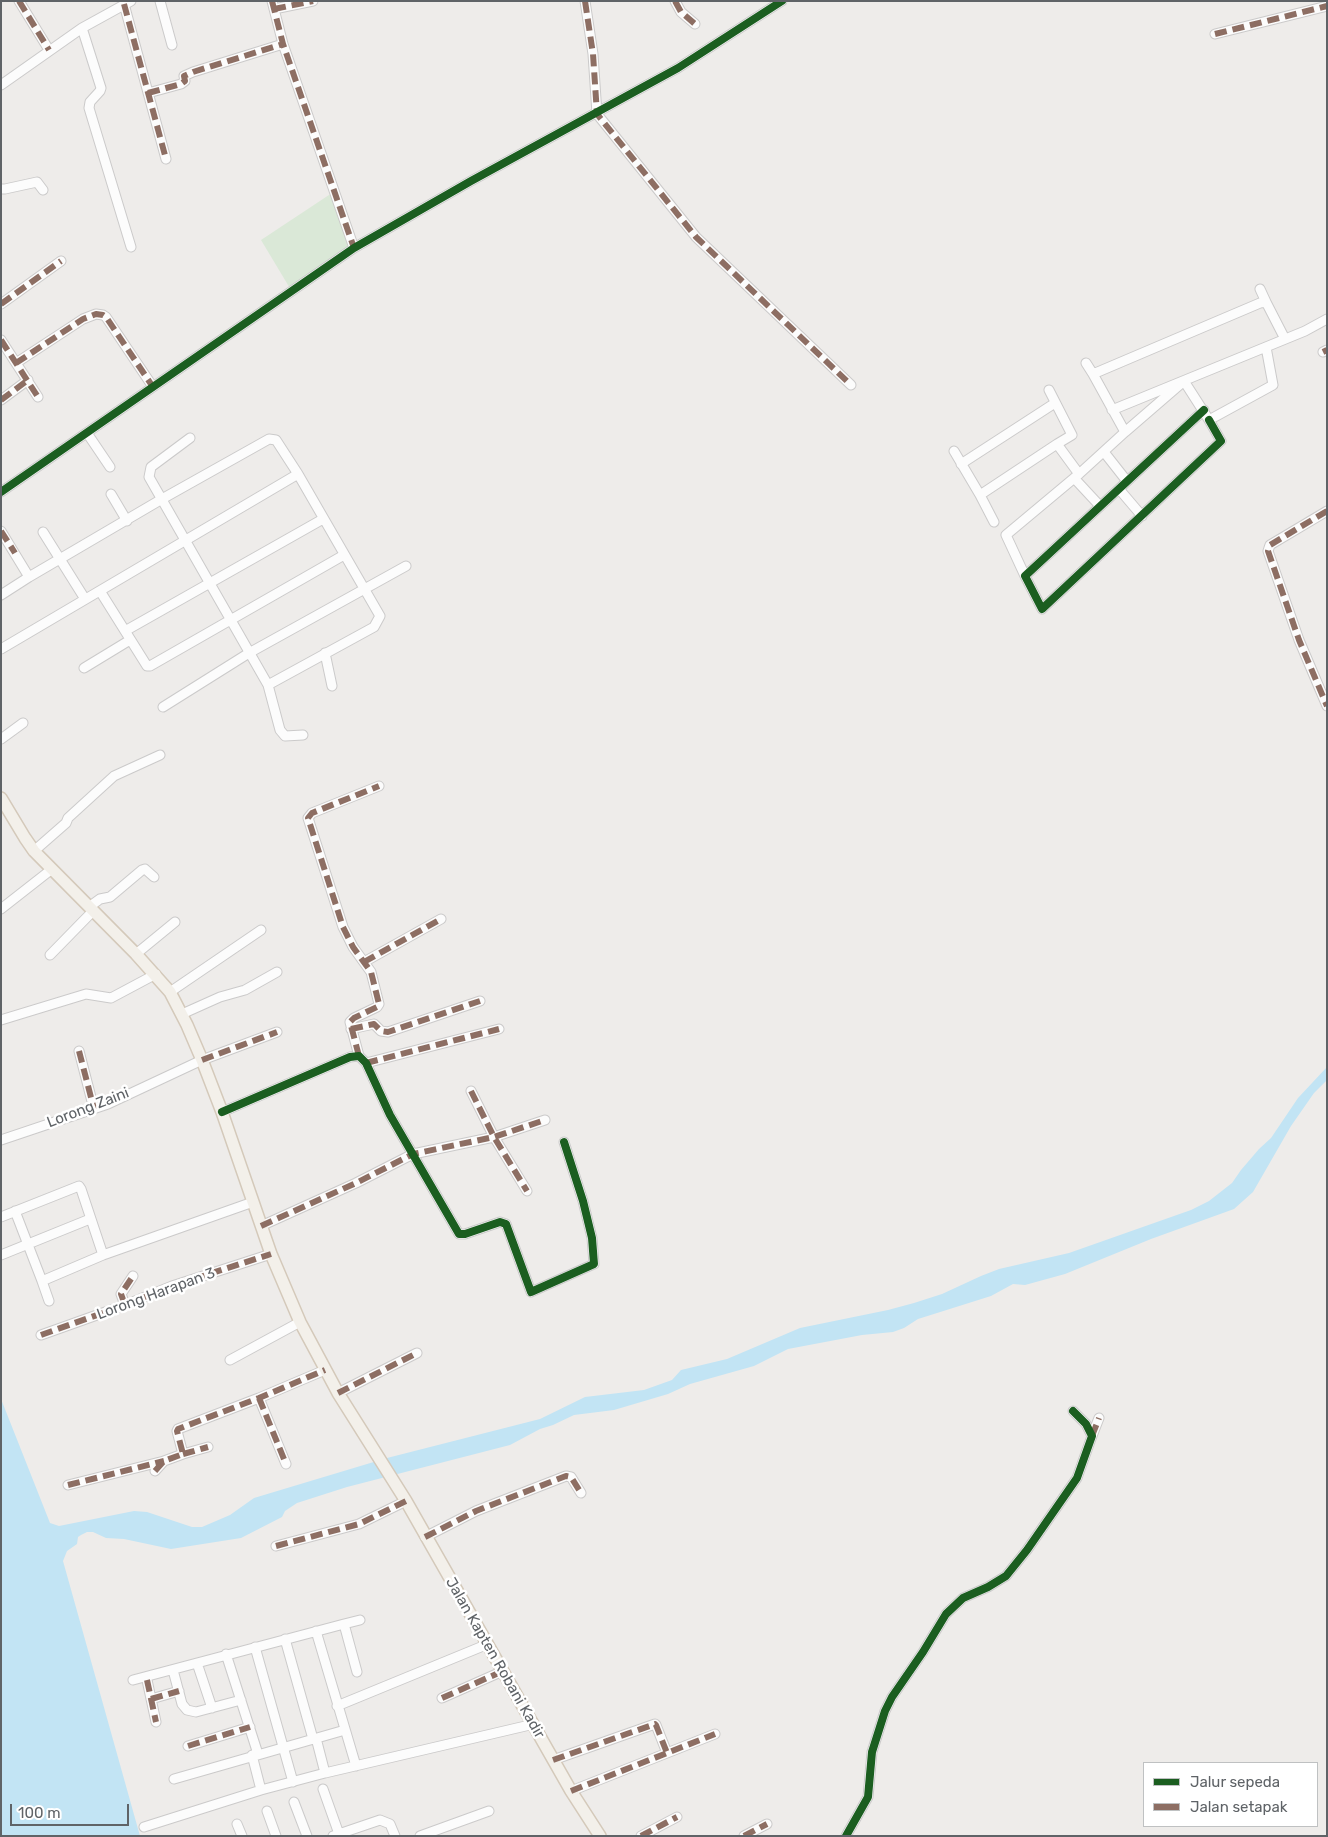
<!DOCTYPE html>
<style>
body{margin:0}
#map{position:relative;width:1328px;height:1837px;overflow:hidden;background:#eeecea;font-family:Rubik,sans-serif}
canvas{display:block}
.frame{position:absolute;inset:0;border:2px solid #5f6367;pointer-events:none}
.legend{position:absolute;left:1143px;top:1762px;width:175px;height:65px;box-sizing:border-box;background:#fff;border:1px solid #bfc1c2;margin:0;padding:6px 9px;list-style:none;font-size:15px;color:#5f6367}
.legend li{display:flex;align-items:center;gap:10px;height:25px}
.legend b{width:25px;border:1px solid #bfc1c2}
.scale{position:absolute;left:10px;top:1804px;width:119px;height:22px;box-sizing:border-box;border:2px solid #5f6367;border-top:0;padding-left:6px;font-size:15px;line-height:18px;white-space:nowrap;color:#5f6367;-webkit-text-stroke:4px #fff;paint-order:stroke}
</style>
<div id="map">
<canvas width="1328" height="1837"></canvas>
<div class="frame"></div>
<ul class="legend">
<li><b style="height:6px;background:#1b5e20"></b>Jalur sepeda</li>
<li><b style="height:6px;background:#8d6e63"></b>Jalan setapak</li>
</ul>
<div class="scale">100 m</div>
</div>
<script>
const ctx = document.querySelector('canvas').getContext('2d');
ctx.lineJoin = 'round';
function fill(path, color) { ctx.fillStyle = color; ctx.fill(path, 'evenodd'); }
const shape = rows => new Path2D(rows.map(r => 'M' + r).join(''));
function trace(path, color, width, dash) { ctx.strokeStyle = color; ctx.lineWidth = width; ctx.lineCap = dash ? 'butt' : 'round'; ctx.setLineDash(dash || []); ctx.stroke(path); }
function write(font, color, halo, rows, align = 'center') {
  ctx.font = font + ' Rubik,sans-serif'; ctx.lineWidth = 5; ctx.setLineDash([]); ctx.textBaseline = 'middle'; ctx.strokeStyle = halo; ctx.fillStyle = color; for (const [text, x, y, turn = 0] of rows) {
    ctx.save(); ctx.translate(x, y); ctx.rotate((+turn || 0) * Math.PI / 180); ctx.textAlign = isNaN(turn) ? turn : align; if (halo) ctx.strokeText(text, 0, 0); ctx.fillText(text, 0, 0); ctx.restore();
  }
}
const green = shape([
 [332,193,350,248,291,290,261,240]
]);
const water = shape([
 [1327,1067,1327,1080,1314,1093,1291,1126,1253,1192,1234,1209,1151,1239,1065,1274,1025,1285,1013,1284,991,1296,918,1319,904,1328,893,1332,862,1335,788,1349,754,1366,690,1384,668,1394,614,1410,574,1415,553,1425,540,1429,510,1445,347,1487,297,1503,285,1511,282,1517,241,1538,171,1549,124,1539,106,1538,93,1532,87,1532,81,1535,78,1537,77,1544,67,1551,63,1561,140,1836,1,1836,1,1399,50,1523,59,1526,134,1511,147,1512,192,1527,202,1527,230,1515,254,1498,387,1458,540,1419,585,1397,644,1390,672,1380,681,1370,727,1359,800,1328,888,1310,914,1303,942,1294,981,1276,999,1269,1069,1253,1191,1210,1209,1201,1232,1183,1241,1170,1259,1149,1271,1138,1298,1098]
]);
const minor = shape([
 [19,1,49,50],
 [160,1,172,45],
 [272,1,283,44,354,248],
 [585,1,593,54,597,114,696,237,851,385],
 [675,1,681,12,695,24],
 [124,4,166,159],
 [274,9,313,1],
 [82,28,101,88,100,91,90,102,89,108,131,247],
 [1215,34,1327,6],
 [1,85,82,28,131,1],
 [148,93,181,84,185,81,184,76,193,72,283,44],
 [1,189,5,189,37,182,43,190],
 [1260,289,1266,302],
 [1,304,61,261],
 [1,340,38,397],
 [1323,352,1327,350],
 [16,363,83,319,96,314,103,315,106,317,153,387],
 [1086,363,1093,374],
 [1049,390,1072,435,1057,444,1079,474],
 [1,400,28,380],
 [1112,410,1305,331,1327,319],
 [1204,410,1025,576,1042,609,1221,441,1209,420],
 [1125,432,1093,374,1260,303,1266,302,1285,339],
 [87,433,110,467],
 [190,438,151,467,149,477,268,685,280,730,285,736,303,735],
 [954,451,980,495],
 [1104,452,1126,480],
 [961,464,1055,403],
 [1074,478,1100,506],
 [1119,489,1142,516],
 [1,492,354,248,471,181,678,68,782,1],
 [111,494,127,521],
 [1327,511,1270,545,1268,551,1299,640,1327,706],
 [994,522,980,495,1057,444],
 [1,531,29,577],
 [43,532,85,599],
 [1025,576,1006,535,1079,474,1125,432,1184,381,1209,420,1273,385,1266,347],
 [100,591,147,666,150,666,344,555],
 [1,595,29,577,162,499,269,439,276,440,298,474,380,616,374,627,268,685],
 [125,631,323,519],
 [1,649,298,474],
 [325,653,332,686],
 [84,668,130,640],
 [163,707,249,653,406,566],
 [1,739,23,723],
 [34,851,66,823,68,818,114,776,160,755],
 [89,907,100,899,110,897,142,870,145,869,154,877],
 [1,909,52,869],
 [136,954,175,922],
 [50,955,93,911],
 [364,962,441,919],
 [170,992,261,930],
 [182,1014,220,997,245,990,277,972],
 [1,1020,86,994,111,998,156,974],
 [351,1029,374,1024,381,1031,388,1032,480,1001],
 [79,1051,94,1109],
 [359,1056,350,1022,354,1018,377,1007,379,1004,371,972,353,947,343,927,308,818,312,813,379,786],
 [366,1063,499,1029],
 [471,1091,494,1137,527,1191],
 [222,1112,350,1057,359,1056,366,1063,390,1115,459,1234,465,1234,500,1222,506,1224,531,1292,594,1264,592,1238,583,1201,564,1142],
 [1,1140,108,1104,202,1060,277,1032],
 [15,1211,42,1281,103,1255,253,1202],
 [1,1217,79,1186,81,1189,103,1255],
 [261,1226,356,1183,413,1154,494,1137,545,1120],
 [1,1255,90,1219],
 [42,1281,49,1301],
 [125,1305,121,1294,133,1276],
 [41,1335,125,1305,172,1286,271,1254],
 [230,1360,300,1322],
 [338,1393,417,1353],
 [259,1398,286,1464],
 [1092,1436,1099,1418],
 [183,1454,208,1447],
 [155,1471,164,1461,183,1454,177,1431,178,1429,259,1398,325,1370],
 [68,1485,164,1461],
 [425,1537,476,1511,566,1476,571,1477,581,1493],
 [276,1546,359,1524,406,1501],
 [344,1624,360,1620],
 [316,1631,356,1766],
 [285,1639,313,1739],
 [255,1647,293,1782],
 [226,1654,258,1754],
 [197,1663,212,1708],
 [173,1670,182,1704,187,1710,196,1712,241,1700],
 [133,1680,344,1624,357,1672],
 [147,1680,156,1722],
 [442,1698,503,1671],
 [151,1699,179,1691],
 [337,1706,488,1644],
 [316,1738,325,1773],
 [188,1746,250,1727],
 [252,1755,261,1790],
 [553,1760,655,1724,656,1725,667,1753],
 [174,1779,345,1730],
 [323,1789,339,1834],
 [571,1791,715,1734],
 [294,1802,307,1836],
 [267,1811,276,1836],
 [237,1824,242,1836],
 [144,1827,261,1790,325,1773,534,1724],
 [333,1836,380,1820,390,1824,395,1836],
 [420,1836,489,1811],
 [641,1836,677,1817],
 [744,1836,767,1824],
 [846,1836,868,1797,872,1752,885,1711,892,1697,923,1652,946,1614,963,1598,988,1587,1006,1576,1027,1550,1077,1478,1092,1436,1086,1424,1073,1411]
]);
const major = shape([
 [1,798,25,838,34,851,136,954,170,992,187,1025,202,1060,222,1112,271,1254,300,1322,338,1393,406,1501,571,1791,600,1836]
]);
const quiet = shape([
 [19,1,49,50],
 [272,1,283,44,354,248,356,247],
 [585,1,593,54,597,114,696,237,851,385],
 [675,1,681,12,695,24],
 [124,4,166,159],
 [274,9,313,1],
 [1215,34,1327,6],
 [148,93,181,84,185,81,184,76,193,72,283,44],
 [1,304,61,261],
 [1,340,38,397],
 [1323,352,1327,350],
 [16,363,83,319,96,314,103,315,106,317,153,387],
 [1,400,28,380],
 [1327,511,1270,545,1268,551,1299,640,1327,706],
 [1,531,15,553],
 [364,962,441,919],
 [351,1029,374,1024,381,1031,388,1032,480,1001],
 [79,1051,94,1109],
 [359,1056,350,1022,354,1018,377,1007,379,1004,371,972,353,947,343,927,308,818,312,813,379,786],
 [202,1060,277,1032],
 [366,1063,499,1029],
 [471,1091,494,1137,527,1191],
 [261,1226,356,1183,413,1154,494,1137,545,1120],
 [125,1305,121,1294,133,1276],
 [41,1335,125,1305,172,1286,271,1254],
 [338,1393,417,1353],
 [259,1398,286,1464],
 [1092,1436,1099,1418],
 [183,1454,208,1447],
 [155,1471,164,1461,183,1454,177,1431,178,1429,259,1398,325,1370],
 [68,1485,164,1461],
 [425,1537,476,1511,566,1476,571,1477,581,1493],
 [276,1546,359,1524,406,1501],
 [147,1680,156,1722],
 [442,1698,503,1671],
 [151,1699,179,1691],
 [188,1746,250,1727],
 [553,1760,655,1724,656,1725,667,1753],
 [571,1791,715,1734],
 [641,1836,677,1817],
 [744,1836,767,1824]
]);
const cycleway = shape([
 [1204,410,1025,576,1042,609,1221,441,1209,420],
 [1,492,354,248,471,181,678,68,782,1],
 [222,1112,350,1057,359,1056,366,1063,390,1115,459,1234,465,1234,500,1222,506,1224,531,1292,594,1264,592,1238,583,1201,564,1142],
 [846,1836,868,1797,872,1752,885,1711,892,1697,923,1652,946,1614,963,1598,988,1587,1006,1576,1027,1550,1077,1478,1092,1436,1086,1424,1073,1411]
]);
const streetNames = [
 ["Lorong Zaini",88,1108,-21],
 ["Lorong Harapan 3",156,1294,-20],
 ["Jalan Kapten Robani Kadir",495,1658,60]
];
fill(green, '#dae8d7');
fill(water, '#c2e4f4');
trace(minor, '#cbcaca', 11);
trace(major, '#d4c9ba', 14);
trace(minor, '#fcfcfc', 9);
trace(major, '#f3f0ea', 11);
trace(quiet, '#8d6e63', 6, [12, 6]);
trace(cycleway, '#1b5e20', 8);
write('15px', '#5f6367', '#fff', streetNames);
</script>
